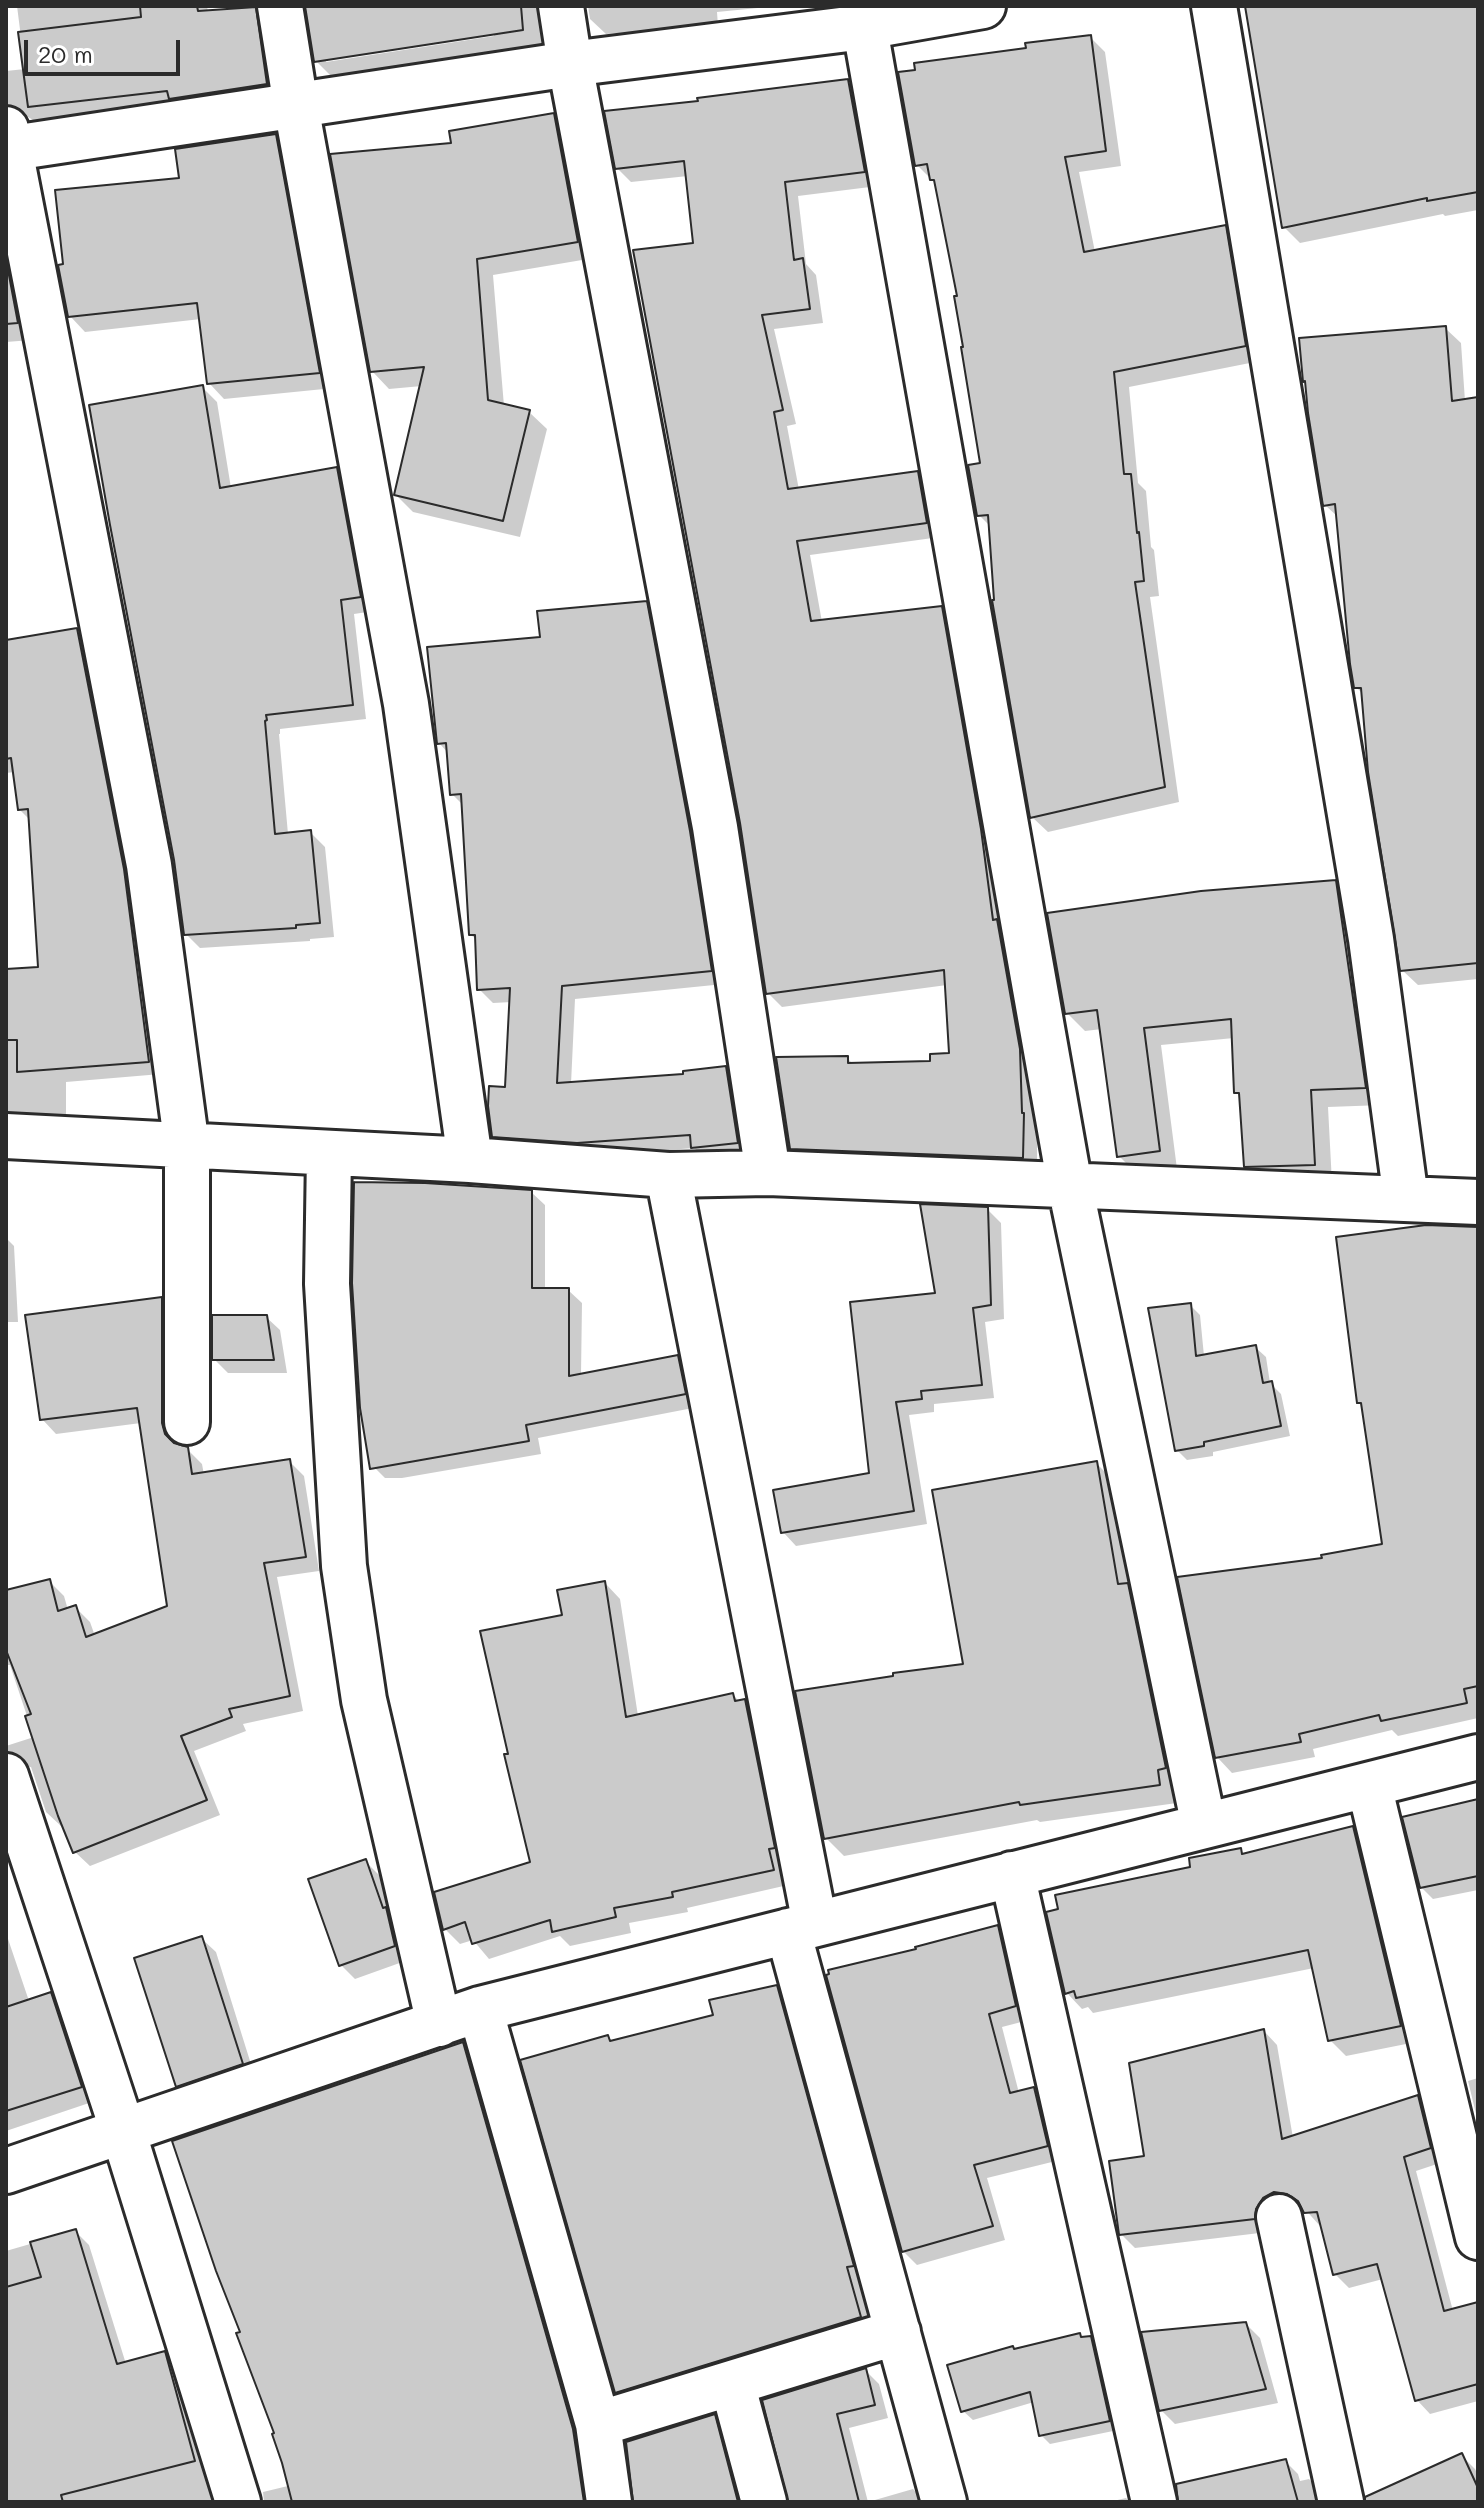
<!DOCTYPE html>
<style>
body{margin:0}
#map{position:relative;width:1484px;height:2508px;overflow:hidden;background:#fff;font-family:Mali,sans-serif}
canvas{display:block}
.frame{position:absolute;inset:0;border:8px solid #2b2b2b;pointer-events:none}
.scale{position:absolute;left:24px;top:40px;width:156px;height:36px;box-sizing:border-box;border:4px solid #2b2b2b;border-top:0;padding-left:10px;font-size:24px;line-height:28px;white-space:nowrap;color:#2b2b2b;-webkit-text-stroke:6px #fff;paint-order:stroke}
</style>
<div id="map">
<canvas width="1484" height="2508"></canvas>
<div class="frame"></div>
<div class="scale">20 m</div>
</div>
<script>
const ctx = document.querySelector('canvas').getContext('2d');
ctx.lineJoin = 'round';
function fill(path, color) { ctx.fillStyle = color; ctx.fill(path, 'evenodd'); }
const shape = rows => new Path2D(rows.map(r => 'M' + r).join(''));
function trace(path, color, width, dash) { ctx.strokeStyle = color; ctx.lineWidth = width; ctx.lineCap = dash ? 'butt' : 'round'; ctx.setLineDash(dash || []); ctx.stroke(path); }
const shadow = shape([
 [17,6,207,6,208,12,255,9,267,22,279,97,175,103,33,120,28,117,15,116,6,122,6,71,25,69],
 [307,6,558,6,555,49,502,55,499,51,332,77,316,61],
 [494,32,494,36,326,62,326,58],
 [588,6,778,6,717,12,718,26,606,34,590,19],
 [1264,6,1478,6,1478,210,1445,216,1443,214,1300,243,1284,227],
 [1090,37,1105,52,1121,166,1079,172,1095,252,1225,228,1240,243,1260,361,1129,387,1138,483,1146,491,1151,547,1154,550,1159,596,1150,597,1179,802,1048,832,1032,817,996,602,991,527,979,515,982,465,959,297,936,184,917,165,1028,50],
 [848,81,862,95,878,186,798,196,806,264,816,275,823,323,774,329,796,424,787,426,799,490,917,474,931,488,940,537,810,555,822,622,941,608,955,622,1034,1065,1035,1127,1037,1129,1037,1172,806,1162,791,1148,847,1058,854,1065,932,1063,951,1055,947,985,782,1007,768,993,688,176,631,182,617,168,700,103],
 [553,116,570,133,594,258,493,275,504,406,529,412,547,429,520,537,413,512,396,495,422,386,389,389,372,371],
 [275,136,290,151,334,388,224,399,209,383,201,319,85,332,70,316,181,179],
 [6,272,21,286,32,340,6,342],
 [1445,328,1461,343,1465,401,1478,399,1478,979,1418,985,1402,970,1364,695,1356,687,1338,517,1325,505],
 [202,387,217,402,231,488,336,469,351,484,374,611,354,614,366,719,280,729,280,734,279,734,288,834,310,832,325,847,334,937,310,939,310,941,200,948,186,934],
 [646,603,659,617,724,984,575,999,571,1084,686,1076,726,1068,739,1082,751,1156,707,1160,694,1148,591,1156,508,1149,494,1136,507,1089,512,1002,493,1003,479,989,477,940,471,935,464,806,452,794,449,754,439,743,542,638],
 [77,630,90,643,137,884,161,1074,66,1082,66,1126,6,1128,6,971,40,969,31,821,20,810,15,772,6,773,6,642],
 [1335,882,1353,900,1383,1105,1328,1107,1332,1183,1264,1185,1246,1167,1242,1097,1236,1092,1234,1038,1161,1045,1177,1169,1137,1174,1119,1156,1102,1029,1085,1031,1067,1013],
 [531,1192,545,1205,545,1290,568,1290,582,1303,581,1375,677,1357,690,1370,698,1407,538,1438,541,1454,402,1478,385,1478,372,1465],
 [987,1209,1001,1223,1004,1319,985,1322,994,1398,934,1404,934,1412,909,1415,927,1524,796,1546,783,1532,871,1475,852,1304,937,1295],
 [1478,1229,1478,1718,1398,1736,1392,1730,1313,1749,1315,1757,1232,1773,1217,1757,1324,1560,1384,1546,1363,1407,1359,1403],
 [6,1238,14,1246,18,1322,6,1322],
 [161,1299,176,1314,176,1438,178,1447,187,1449,202,1464,204,1475,289,1461,304,1476,319,1571,277,1577,303,1711,243,1724,246,1731,194,1751,220,1815,90,1866,75,1852,64,1825,61,1826,46,1812,31,1767,14,1766,6,1771,6,1746,34,1737,10,1665,6,1665,6,1592,49,1581,64,1596,68,1610,76,1608,90,1622,95,1636,169,1607,141,1423,56,1434,42,1419],
 [1190,1305,1200,1315,1204,1356,1255,1347,1266,1357,1270,1383,1281,1394,1290,1436,1213,1452,1213,1456,1187,1460,1177,1450],
 [266,1317,280,1330,287,1373,228,1373,214,1359],
 [1096,1463,1114,1481,1177,1803,1040,1822,1037,1820,844,1856,826,1838,966,1666],
 [605,1583,620,1599,638,1716,733,1695,740,1702,745,1701,760,1717,788,1885,687,1908,688,1912,629,1923,631,1933,570,1946,560,1936,489,1959,473,1940,460,1944,445,1929,532,1863,510,1755,564,1617],
 [1478,1801,1478,1890,1433,1899,1421,1887],
 [1353,1828,1369,1844,1416,2042,1346,2056,1330,2040,1314,1968,1093,2013,1088,2007,1082,2009,1067,1993,1193,1869,1240,1850,1245,1855],
 [365,1861,379,1875,408,1960,355,1979,341,1965],
 [997,1927,1011,1941,1029,2020,1002,2027,1019,2093,1034,2089,1048,2103,1060,2160,987,2178,1005,2240,917,2265,903,2251,918,1951],
 [6,1933,29,2001,50,1994,65,2009,95,2101,6,2131],
 [202,1939,216,1952,255,2077,191,2099,177,2086],
 [776,1988,791,2003,874,2332,632,2407,617,2392,608,2037,613,2042,715,2016],
 [1264,2031,1277,2045,1293,2138,1418,2097,1431,2111,1443,2162,1416,2171,1453,2311,1478,2308,1478,2401,1430,2414,1417,2400,1383,2279,1349,2288,1335,2274,1323,2226,1320,2226,1303,2207,1289,2205,1268,2232,1135,2248,1121,2234,1147,2158],
 [463,2045,477,2058,587,2445,595,2502,264,2502,263,2492,292,2485],
 [1478,2078,1478,2122,1468,2081],
 [75,2231,89,2245,126,2364,165,2354,179,2368,215,2502,6,2502,6,2251],
 [1246,2324,1260,2338,1278,2403,1175,2424,1161,2410],
 [1090,2338,1100,2348,1118,2430,1050,2444,1041,2435,1034,2402,973,2420,963,2411,1015,2351],
 [865,2370,879,2384,888,2418,849,2428,868,2502,913,2489,926,2502,790,2502,765,2401],
 [714,2417,728,2431,747,2502,635,2502],
 [1461,2455,1475,2469,1478,2475,1478,2502,1413,2502],
 [1285,2461,1298,2474,1300,2481,1309,2479,1322,2492,1324,2502,1180,2502],
 [1126,2498,1130,2502,1109,2502]
]);
const building = shape([
 [140,6,197,6,198,11,256,7,267,84,169,99,167,91,28,107,18,32,141,17,140,6],
 [305,6,521,6,523,30,314,62,305,6],
 [1245,6,1478,6,1478,192,1427,201,1427,198,1282,228,1245,6],
 [1091,35,1106,151,1065,157,1084,252,1226,225,1246,346,1114,372,1124,474,1131,474,1137,533,1139,532,1144,581,1135,582,1165,787,1030,818,992,600,994,600,988,515,977,516,968,465,980,463,961,347,963,347,954,296,957,296,934,180,930,180,927,164,915,166,898,72,915,70,914,63,1026,48,1025,43,1091,35],
 [848,79,865,172,785,182,794,260,803,258,810,309,762,315,783,410,774,412,788,489,918,471,927,523,797,541,811,621,942,606,981,829,993,920,997,919,1020,1049,1022,1113,1024,1113,1023,1158,790,1149,776,1057,848,1056,848,1063,930,1061,930,1054,949,1053,944,970,766,994,740,823,633,250,693,243,684,161,615,169,604,111,698,101,697,98,848,79],
 [554,113,578,242,477,259,488,400,530,410,503,521,394,495,424,367,370,372,330,154,451,143,449,131,554,113],
 [276,134,320,373,207,384,197,303,68,317,58,265,63,264,55,190,179,178,175,149,276,134],
 [6,270,8,270,18,323,6,324,6,270],
 [1446,326,1452,401,1478,397,1478,963,1400,971,1368,772,1361,688,1354,688,1350,664,1335,504,1323,506,1308,413,1305,381,1303,382,1299,338,1446,326],
 [203,385,220,488,337,467,361,597,341,600,353,705,266,715,267,720,265,721,275,834,311,830,320,923,296,925,296,928,184,935,174,860,110,525,89,405,203,385],
 [647,601,690,831,712,971,562,986,557,1083,683,1074,683,1071,726,1066,738,1143,691,1148,690,1135,577,1143,492,1137,488,1106,489,1086,505,1087,510,988,477,990,475,935,469,935,461,794,450,795,446,743,437,744,427,647,540,637,537,611,647,601],
 [77,628,124,869,149,1062,17,1072,17,1040,6,1040,6,969,38,967,28,809,18,810,11,758,6,759,6,640,77,628],
 [1336,880,1366,1088,1311,1090,1315,1165,1244,1167,1239,1093,1234,1093,1231,1019,1144,1028,1160,1151,1117,1157,1097,1010,1065,1014,1047,913,1201,891,1336,880],
 [354,1182,425,1183,532,1190,532,1288,569,1288,569,1376,678,1355,686,1394,526,1425,529,1441,370,1469,360,1408,352,1283,354,1182],
 [920,1204,988,1207,991,1305,973,1308,982,1385,921,1391,922,1399,896,1402,914,1511,781,1533,773,1490,869,1473,850,1302,935,1293,920,1204],
 [1426,1225,1478,1227,1478,1686,1464,1689,1467,1703,1381,1721,1379,1715,1299,1734,1301,1742,1215,1758,1177,1577,1322,1558,1321,1555,1382,1544,1361,1403,1357,1403,1336,1237,1426,1225],
 [162,1297,162,1423,165,1434,174,1443,188,1447,192,1474,290,1459,306,1557,264,1563,290,1696,229,1709,232,1717,181,1736,207,1800,73,1853,58,1816,25,1716,31,1714,6,1650,6,1590,50,1579,58,1611,76,1605,86,1637,167,1606,137,1408,40,1420,25,1315,162,1297],
 [1191,1303,1196,1356,1256,1345,1263,1383,1272,1381,1281,1426,1204,1442,1204,1446,1175,1451,1148,1308,1191,1303],
 [212,1315,267,1315,274,1360,212,1360,212,1315],
 [1097,1461,1118,1584,1128,1583,1166,1768,1158,1770,1160,1785,1020,1805,1019,1802,824,1839,795,1691,893,1676,893,1673,963,1664,932,1490,1097,1461],
 [605,1581,626,1717,733,1693,735,1701,745,1699,775,1848,769,1849,774,1870,672,1892,673,1897,614,1908,616,1917,552,1932,550,1920,472,1944,465,1922,443,1930,434,1892,530,1862,504,1754,508,1754,480,1631,562,1615,557,1590,605,1581],
 [1478,1799,1478,1876,1420,1888,1402,1817,1478,1799],
 [1353,1826,1401,2026,1328,2041,1308,1950,1076,1998,1074,1991,1065,1994,1046,1912,1058,1909,1055,1895,1190,1867,1189,1858,1241,1848,1242,1854,1353,1826],
 [366,1859,383,1908,386,1907,395,1946,339,1966,308,1879,366,1859],
 [998,1925,1016,2006,989,2014,1010,2093,1034,2087,1048,2146,974,2165,993,2226,902,2252,826,1975,829,1974,828,1970,916,1949,915,1947,998,1925],
 [202,1936,243,2064,176,2087,134,1958,202,1936],
 [777,1985,854,2266,847,2267,861,2317,615,2393,520,2060,608,2035,610,2041,713,2015,709,2000,777,1985],
 [51,1992,82,2087,6,2111,6,2007,51,1992],
 [1264,2029,1282,2139,1418,2095,1431,2148,1404,2157,1444,2311,1478,2302,1478,2384,1415,2401,1377,2264,1333,2275,1317,2212,1304,2213,1298,2201,1287,2194,1274,2192,1263,2198,1256,2209,1255,2219,1119,2235,1109,2161,1144,2156,1129,2063,1264,2029],
 [463,2042,573,2429,584,2502,292,2502,282,2463,272,2434,274,2433,236,2333,240,2332,216,2271,172,2141,463,2042],
 [76,2229,117,2364,165,2351,195,2461,61,2495,63,2502,6,2502,6,2287,41,2277,30,2242,76,2229],
 [1246,2322,1266,2389,1159,2411,1141,2332,1246,2322],
 [1080,2333,1081,2337,1091,2336,1110,2421,1039,2436,1030,2392,961,2412,947,2365,1013,2346,1014,2349,1080,2333],
 [866,2368,875,2405,837,2414,859,2502,788,2502,762,2400,866,2368],
 [715,2414,738,2502,633,2502,626,2442,715,2414],
 [1462,2453,1478,2488,1478,2502,1365,2502,1365,2497,1462,2453],
 [1286,2459,1298,2502,1178,2502,1176,2484,1286,2459]
]);
const minor = shape([
 [280,6,296,106,406,704,470,1160],
 [561,6,570,64,715,827,768,1173],
 [861,6,1070,1186,1204,1826],
 [1214,6,1371,939,1406,1199],
 [6,129,149,865,187,1147,187,1422],
 [6,1136,470,1160,668,1175,768,1173,1478,1202],
 [329,1153,327,1284,344,1566,364,1700,439,2024],
 [668,1175,815,1924],
 [6,1776,123,2131,238,2502],
 [1369,1785,1478,2237],
 [1012,1874,1154,2502],
 [788,1931,944,2502],
 [480,2009,598,2424,609,2502],
 [6,2171,480,2009,1478,1757],
 [1279,2217,1341,2502],
 [732,2383,764,2502],
 [598,2424,898,2332]
]);
const tertiary = shape([
 [6,149,570,64,864,27,983,6]
]);
fill(shadow, '#0003');
fill(building, '#cbcbcb');
trace(building, '#2b2b2b', 2);
trace(minor, '#2b2b2b', 50);
trace(tertiary, '#2b2b2b', 50);
trace(minor, '#fff', 44);
trace(tertiary, '#fff', 44);
</script>
